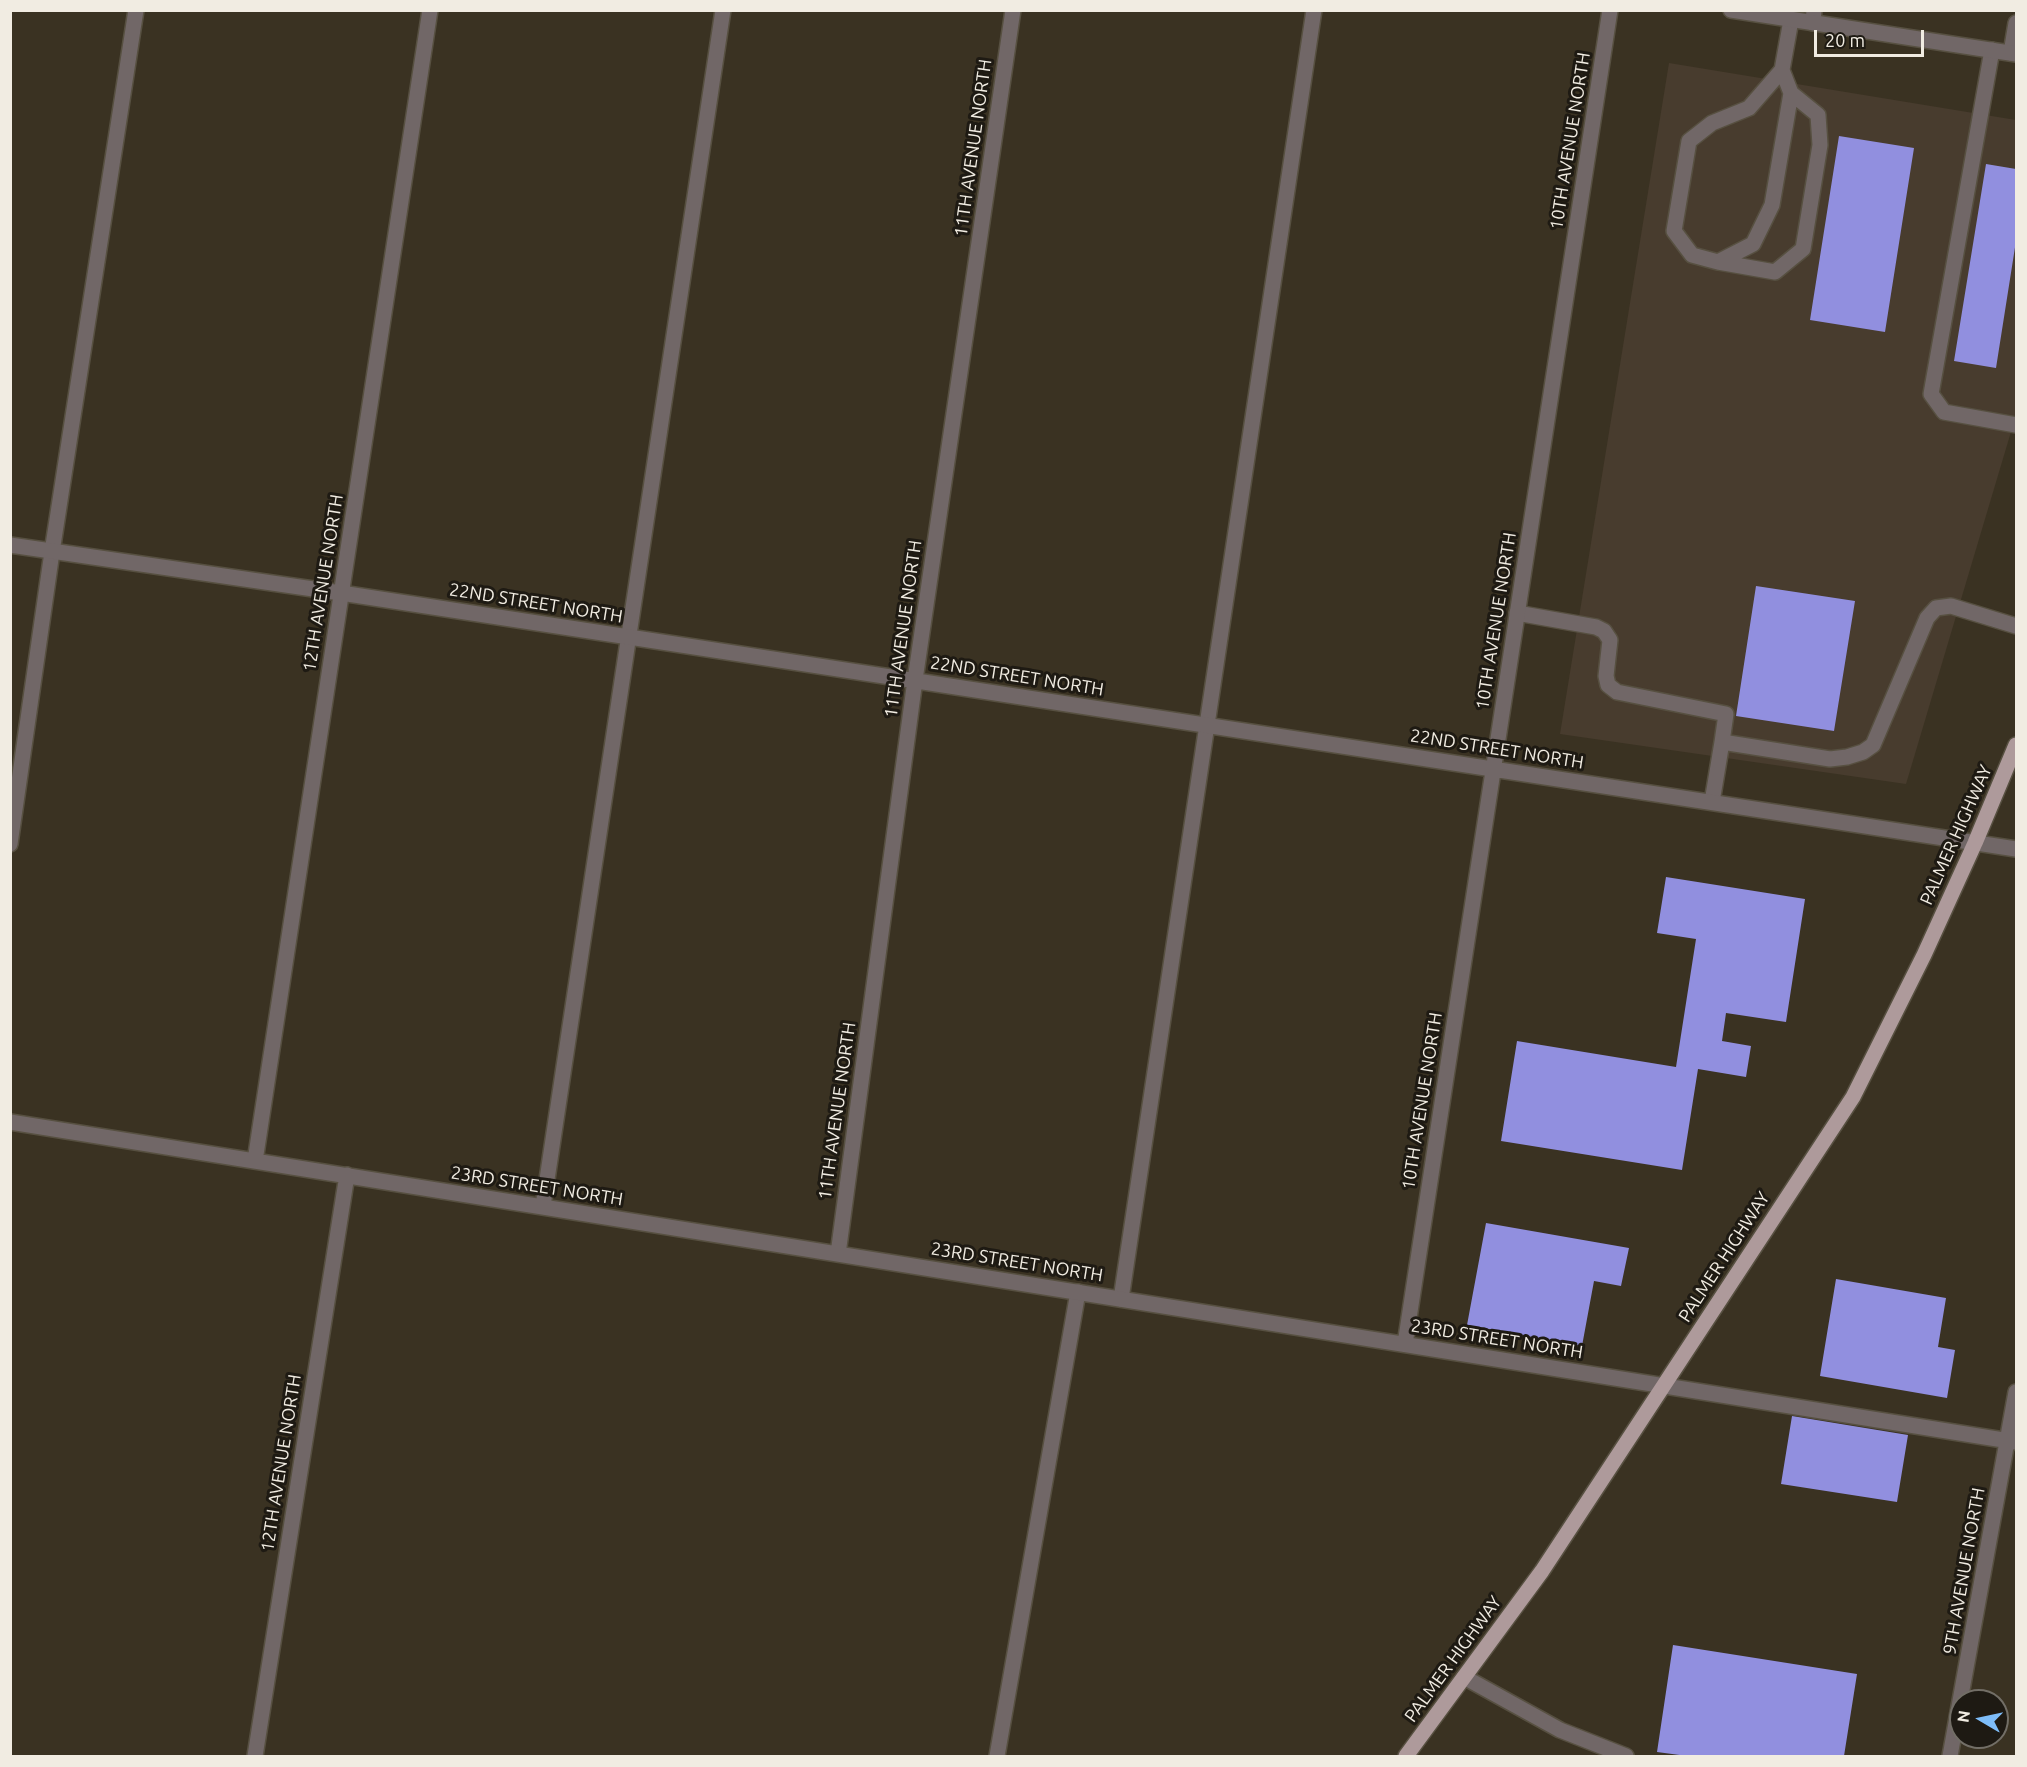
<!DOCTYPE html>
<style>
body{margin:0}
#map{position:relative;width:2027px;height:1767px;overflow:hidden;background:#3a3222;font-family:Ubuntu,sans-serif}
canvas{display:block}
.frame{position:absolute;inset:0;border:12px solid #f1ece2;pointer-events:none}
.north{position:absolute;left:1949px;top:1689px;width:60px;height:60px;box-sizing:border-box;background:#1e1a13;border:2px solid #726e66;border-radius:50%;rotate:279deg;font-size:16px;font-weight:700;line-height:24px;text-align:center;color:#f1ece2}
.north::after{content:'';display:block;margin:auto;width:21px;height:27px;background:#7ebdf9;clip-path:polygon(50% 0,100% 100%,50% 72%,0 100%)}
.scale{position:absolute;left:1814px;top:30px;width:110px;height:27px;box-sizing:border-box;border:3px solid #f1ece2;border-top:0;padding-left:8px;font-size:18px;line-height:21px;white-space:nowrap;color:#f1ece2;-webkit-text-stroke:4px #1e1a13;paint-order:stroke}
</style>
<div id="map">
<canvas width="2027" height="1767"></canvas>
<div class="frame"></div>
<div class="north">N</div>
<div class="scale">20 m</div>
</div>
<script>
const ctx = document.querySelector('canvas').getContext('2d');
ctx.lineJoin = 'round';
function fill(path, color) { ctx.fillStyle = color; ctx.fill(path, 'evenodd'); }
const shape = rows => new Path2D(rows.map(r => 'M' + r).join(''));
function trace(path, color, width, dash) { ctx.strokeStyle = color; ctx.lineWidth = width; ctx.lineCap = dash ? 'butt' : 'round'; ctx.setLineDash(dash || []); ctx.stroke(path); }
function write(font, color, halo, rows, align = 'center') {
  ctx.font = font + ' Ubuntu,sans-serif'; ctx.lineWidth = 6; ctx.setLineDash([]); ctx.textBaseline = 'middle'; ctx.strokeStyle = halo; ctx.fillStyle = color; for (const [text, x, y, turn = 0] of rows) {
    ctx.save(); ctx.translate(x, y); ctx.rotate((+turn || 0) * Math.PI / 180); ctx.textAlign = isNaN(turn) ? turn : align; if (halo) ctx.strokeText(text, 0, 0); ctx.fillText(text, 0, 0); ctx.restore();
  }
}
const commercial = shape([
 [1669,63,2016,120,2016,415,1906,784,1560,734]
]);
const building = shape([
 [1839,136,1914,148,1885,332,1810,320],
 [1986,164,2016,169,2016,241,1996,368,1954,361],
 [1756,586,1855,601,1834,731,1736,716],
 [1666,877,1805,899,1786,1022,1726,1013,1722,1041,1751,1046,1746,1077,1698,1069,1682,1170,1501,1141,1517,1041,1676,1067,1696,939,1657,933],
 [1486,1223,1629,1248,1621,1286,1594,1281,1582,1346,1467,1325],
 [1836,1279,1946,1298,1938,1347,1955,1350,1947,1398,1820,1376],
 [1792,1416,1908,1435,1897,1502,1781,1484],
 [1673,1645,1857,1674,1844,1756,1687,1756,1657,1752]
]);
const service = shape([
 [1813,23,1814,10],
 [1992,50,1931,394,1944,412,2016,425],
 [2011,53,2016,23],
 [1782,70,1791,93,1772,205,1753,244,1718,262,1692,255,1674,231,1689,141,1712,123,1749,108,1782,70,1791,20],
 [1718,262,1775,272,1803,249,1820,145,1818,115,1791,93],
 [1517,613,1596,627,1604,631,1610,640,1606,676,1608,685,1617,692,1726,714,1722,742,1830,759,1847,757,1863,752,1873,745,1927,618,1936,608,1951,606,2016,626],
 [1712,802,1722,742],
 [10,844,52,552,136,10],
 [543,1206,723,10],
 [1121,1299,1314,10],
 [1464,1677,1560,1730,1626,1756],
 [997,1756,1078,1292]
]);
const minor = shape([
 [10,545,341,593,2016,849],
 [10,1122,2016,1442],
 [255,1161,430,10],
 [838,1254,915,680,1013,10],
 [1405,1344,1610,10],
 [255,1756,347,1175],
 [1950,1756,2016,1392]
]);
const tertiary = shape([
 [1731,10,2016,54]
]);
const primary = shape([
 [1406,1756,1542,1571,1853,1097,1924,955,1975,843,2016,745]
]);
const streetNames = [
 ["10TH AVENUE NORTH",1570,141,-81],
 ["11TH AVENUE NORTH",973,148,-82],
 ["12TH AVENUE NORTH",323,583,-81],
 ["22ND STREET NORTH",536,603,9],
 ["10TH AVENUE NORTH",1496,621,-81],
 ["11TH AVENUE NORTH",903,629,-82],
 ["22ND STREET NORTH",1017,676,9],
 ["22ND STREET NORTH",1497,749,9],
 ["PALMER HIGHWAY",1956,835,-66],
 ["10TH AVENUE NORTH",1422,1101,-81],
 ["11TH AVENUE NORTH",837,1111,-82],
 ["23RD STREET NORTH",537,1186,9],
 ["PALMER HIGHWAY",1724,1257,-57],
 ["23RD STREET NORTH",1017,1262,9],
 ["23RD STREET NORTH",1497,1339,9],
 ["12TH AVENUE NORTH",281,1463,-81],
 ["9TH AVENUE NORTH",1964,1571,-80],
 ["PALMER HIGHWAY",1453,1659,-54]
];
fill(commercial, '#483c2e');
fill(building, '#918fdf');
trace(service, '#575041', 18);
trace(minor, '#575041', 18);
trace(tertiary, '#575041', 18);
trace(primary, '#575041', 18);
trace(service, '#716767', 15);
trace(minor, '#716767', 15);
trace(tertiary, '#716767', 15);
trace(primary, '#ae9a9b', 15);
write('18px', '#f1ece2', '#1e1a13', streetNames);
</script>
